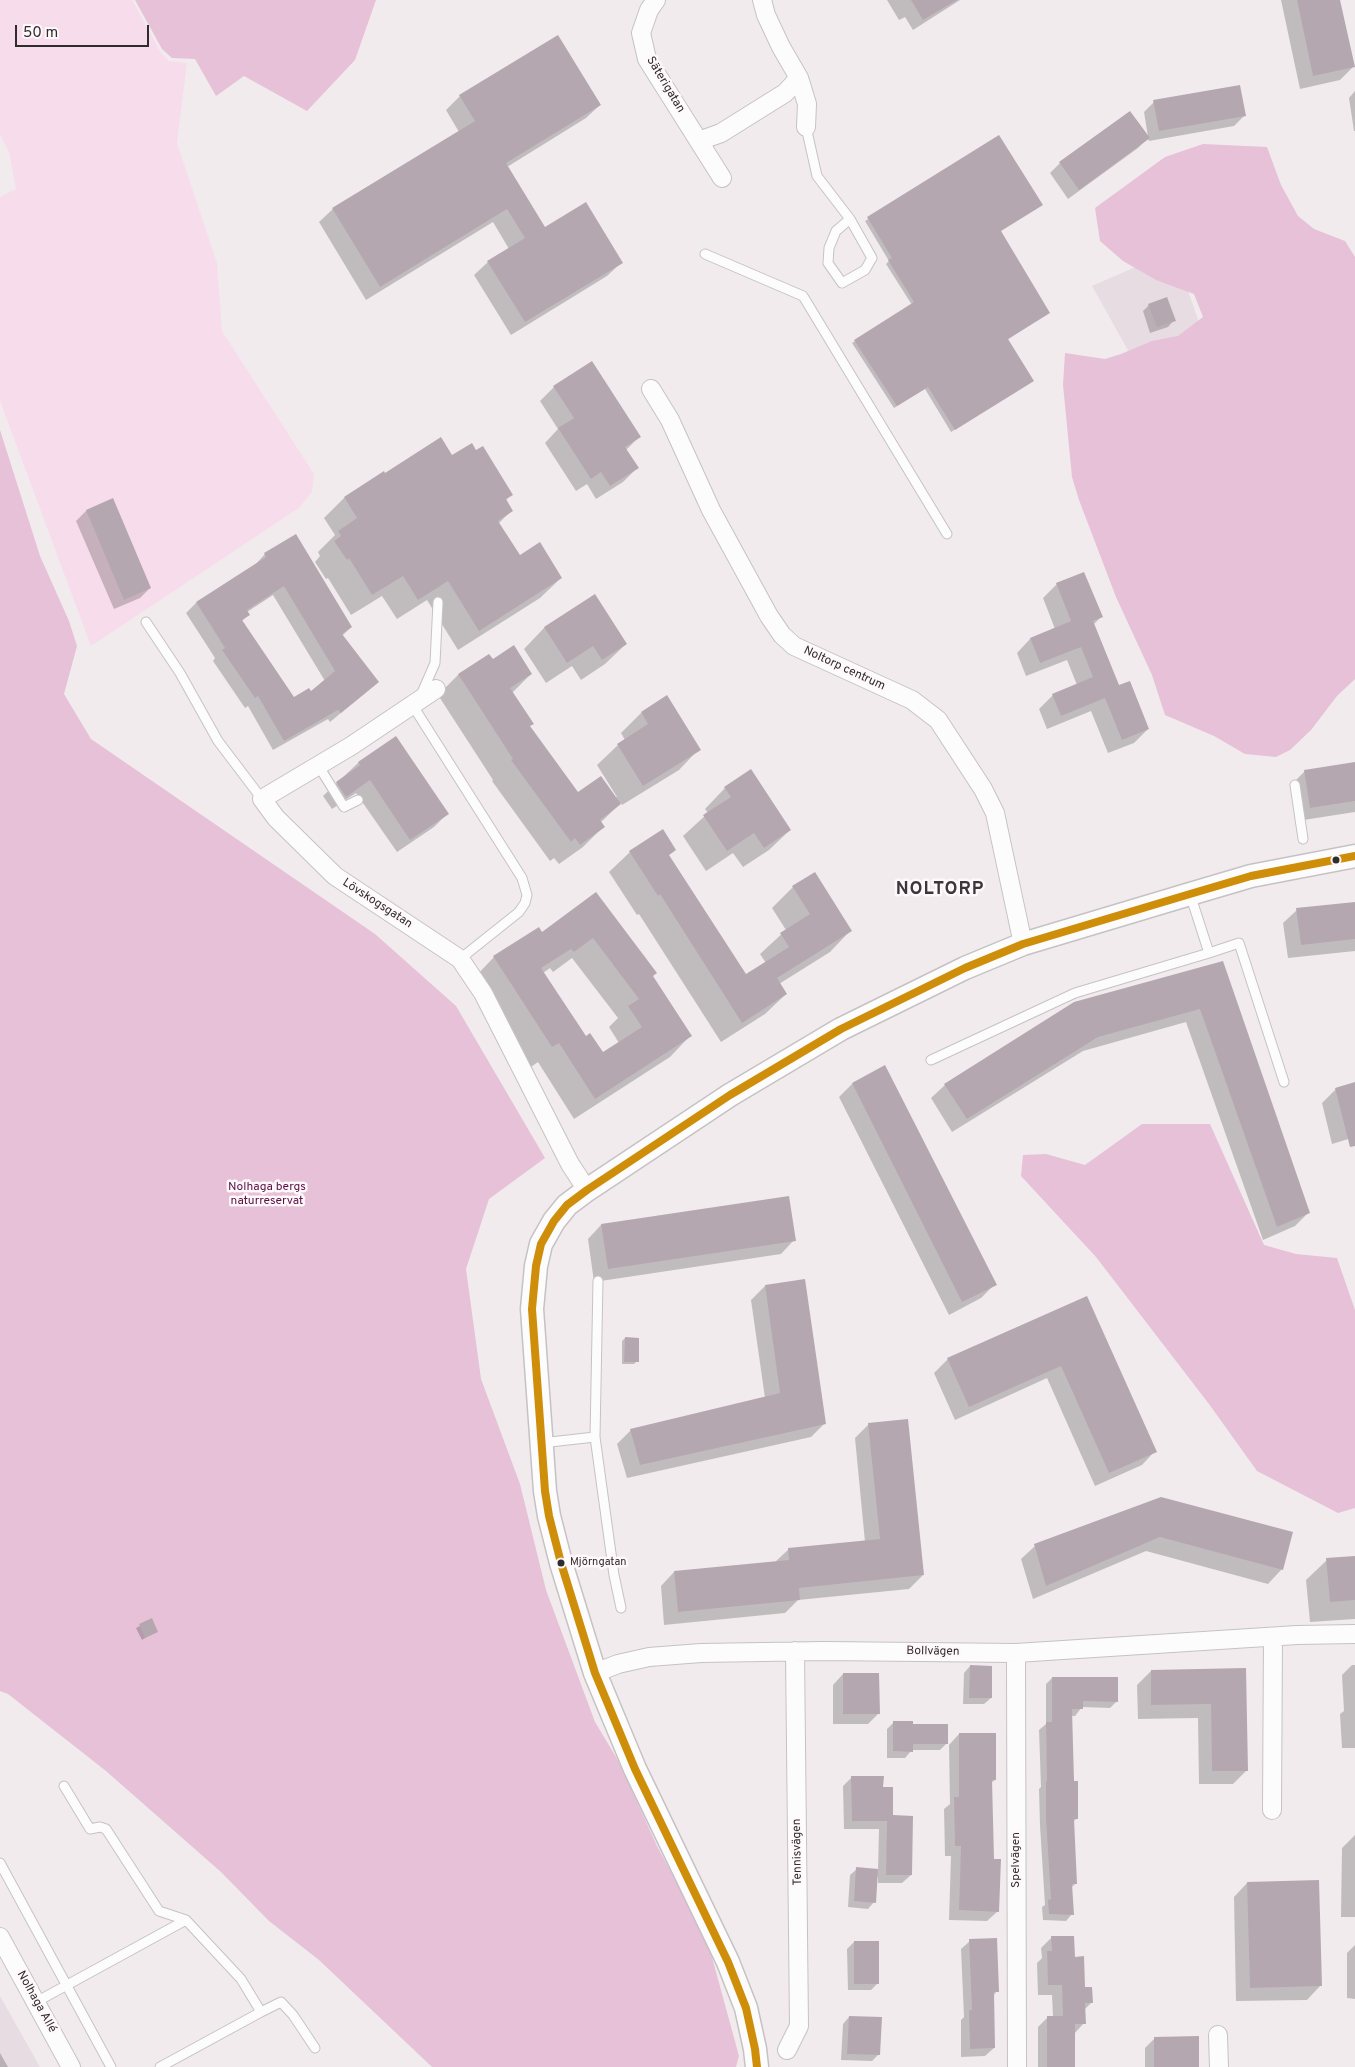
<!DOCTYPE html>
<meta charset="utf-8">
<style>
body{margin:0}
#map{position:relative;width:1355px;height:2067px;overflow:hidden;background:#f1ebee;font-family:Overpass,sans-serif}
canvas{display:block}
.scale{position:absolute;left:15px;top:25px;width:134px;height:22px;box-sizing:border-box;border:2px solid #302c2e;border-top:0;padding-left:6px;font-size:15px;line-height:18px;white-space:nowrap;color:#302c2e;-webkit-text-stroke:4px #fef8fb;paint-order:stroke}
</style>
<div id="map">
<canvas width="1355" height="2067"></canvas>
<div class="scale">50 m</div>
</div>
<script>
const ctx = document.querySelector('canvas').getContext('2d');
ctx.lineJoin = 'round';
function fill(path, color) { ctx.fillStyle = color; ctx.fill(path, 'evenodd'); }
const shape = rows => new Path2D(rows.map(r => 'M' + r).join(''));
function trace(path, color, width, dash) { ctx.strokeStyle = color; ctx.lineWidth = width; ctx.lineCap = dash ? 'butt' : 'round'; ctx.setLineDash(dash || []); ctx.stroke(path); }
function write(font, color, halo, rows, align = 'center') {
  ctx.font = font + ' Overpass,sans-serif'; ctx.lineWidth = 5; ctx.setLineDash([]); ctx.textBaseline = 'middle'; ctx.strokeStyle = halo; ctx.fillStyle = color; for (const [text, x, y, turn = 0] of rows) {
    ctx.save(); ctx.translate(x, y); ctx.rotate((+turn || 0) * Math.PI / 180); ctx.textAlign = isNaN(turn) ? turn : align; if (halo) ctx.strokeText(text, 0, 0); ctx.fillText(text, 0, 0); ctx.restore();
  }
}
const built = shape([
 [1174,250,1205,340,1139,370,1092,286],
 [0,1996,40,2067,0,2067]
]);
const green = shape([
 [0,0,132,0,161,53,169,61,187,63,177,143,217,263,222,331,314,474,312,492,299,508,91,646,0,401,0,197,16,189,9,152,0,135]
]);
const forest = shape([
 [135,0,376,0,355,60,307,111,244,76,216,96,195,59,172,58,162,49],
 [1203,144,1267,147,1281,185,1298,216,1314,229,1345,241,1355,257,1355,679,1337,696,1311,730,1290,750,1276,757,1245,754,1214,736,1165,715,1152,675,1116,597,1079,500,1072,477,1063,385,1065,353,1105,359,1121,354,1152,341,1178,336,1203,317,1194,294,1156,280,1123,261,1100,241,1095,208,1165,157],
 [0,430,40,556,69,621,77,646,64,694,91,739,375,934,456,1006,545,1158,489,1199,466,1269,481,1379,520,1484,546,1590,595,1722,619,1762,657,1846,707,1939,739,2056,736,2067,432,2067,319,1960,269,1921,221,1872,106,1771,8,1694,0,1691],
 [1142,1124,1210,1124,1264,1245,1296,1254,1337,1258,1355,1310,1355,1508,1338,1513,1257,1471,1209,1404,1096,1257,1021,1176,1023,1155,1046,1154,1085,1165]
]);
const shadow = shape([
 [887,0,960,0,913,30,905,17,899,20],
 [1281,0,1339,0,1353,67,1340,80,1300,89],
 [558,36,600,105,586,118,507,167,545,229,621,263,607,276,511,335,474,275,488,262,509,249,493,222,366,300,319,222,333,209,459,132,446,110,460,96],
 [1355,91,1355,131,1354,131,1349,98],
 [1154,102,1244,116,1234,126,1149,141,1148,138,1138,148,1068,199,1050,173,1060,163,1148,137,1144,112],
 [999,137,1000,232,1048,313,1007,340,1032,381,951,432,925,389,894,408,852,343,912,305,886,264,889,261,865,221],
 [1149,305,1174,320,1168,327,1150,333,1143,311],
 [554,387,639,437,626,450,637,468,623,482,596,499,587,484,576,491,545,443,558,429,540,401],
 [452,457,511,495,505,501,511,511,498,524,520,557,561,578,540,598,458,650,427,600,397,619,382,596,351,615,328,578,326,579,315,562,320,556,318,552,335,535,324,518,344,498,385,475],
 [112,500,150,588,140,598,114,609,76,521,86,511],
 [295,536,351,627,342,636,378,682,330,722,328,719,273,750,248,706,245,708,213,661,215,658,186,613,196,603,255,565,265,554],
 [273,595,325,681,311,693,294,699,241,622,248,615,247,612],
 [1057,584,1101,617,1094,624,1119,687,1148,729,1134,743,1108,753,1091,711,1047,729,1039,709,1053,695,1077,685,1067,660,1026,676,1017,653,1030,639,1055,629,1043,598],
 [595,596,626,644,605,664,581,680,572,666,546,683,524,649,544,628],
 [489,655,492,660,531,674,512,693,529,727,578,794,617,797,597,765,618,745,625,740,621,733,641,713,699,749,679,770,622,805,621,803,600,823,603,827,583,847,559,864,554,858,550,861,492,781,493,780,438,695,458,675],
 [396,738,447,814,434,827,397,852,356,793,332,809,323,796,358,763],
 [1355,763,1355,812,1297,821,1291,785,1305,771],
 [725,788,790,830,769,850,743,867,733,853,706,871,683,836,708,813,705,809],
 [675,850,668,856,746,976,766,963,760,954,786,930,772,908,793,887,814,874,850,931,830,952,779,984,786,994,765,1014,721,1042,639,914,637,915,609,872,630,852],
 [596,894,690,1036,670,1057,574,1119,538,1062,531,1067,474,978,494,957,542,934],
 [572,958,618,1018,609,1027,619,1043,602,1054,585,1038,543,973,550,968,553,972],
 [1355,903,1355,951,1288,958,1283,923,1297,910],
 [1222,962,1309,1212,1295,1226,1263,1240,1186,1022,1083,1051,952,1132,931,1098,945,1085],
 [885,1067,995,1284,981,1298,949,1315,839,1097,852,1084],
 [1355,1083,1355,1137,1332,1144,1322,1103,1336,1089],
 [601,1225,794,1240,781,1254,594,1282,588,1239],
 [804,1280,825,1423,811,1437,627,1478,617,1444,631,1430,765,1398,751,1300,765,1286],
 [1086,1297,1155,1451,1142,1465,1095,1486,1047,1378,955,1420,934,1373,948,1359],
 [625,1338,637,1361,634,1364,622,1364,622,1341],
 [869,1424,923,1575,909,1589,798,1600,785,1613,664,1625,661,1586,674,1572,775,1562,789,1549,865,1542,855,1438],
 [1161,1498,1291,1533,1281,1570,1268,1584,1146,1551,1033,1599,1021,1559,1035,1546],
 [1355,1558,1355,1619,1310,1622,1306,1580,1327,1560],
 [151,1620,156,1631,142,1640,136,1628],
 [1352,1665,1355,1665,1355,1748,1342,1748,1340,1714,1344,1711,1342,1675],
 [970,1666,991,1698,984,1704,963,1704,964,1673],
 [1245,1669,1247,1770,1233,1784,1199,1784,1198,1718,1138,1719,1137,1685,1151,1671],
 [843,1674,878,1714,868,1724,833,1724,833,1685],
 [1052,1678,1117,1701,1110,1708,1082,1707,1075,1716,1071,1716,1072,1782,1077,1818,1073,1822,1076,1883,1071,1888,1072,1914,1066,1921,1043,1920,1042,1907,1045,1905,1040,1826,1039,1789,1041,1787,1039,1730,1046,1724,1046,1684],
 [894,1722,912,1725,947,1743,940,1750,912,1750,905,1758,887,1758,887,1729],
 [959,1734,995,1780,991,1783,993,1860,998,1911,987,1921,949,1920,951,1856,945,1856,944,1809,950,1804,949,1745],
 [852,1777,882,1788,911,1875,902,1883,878,1883,878,1877,876,1876,874,1902,868,1909,848,1907,850,1875,857,1869,878,1870,879,1829,844,1829,843,1786],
 [1355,1835,1355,1917,1341,1917,1342,1848],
 [1247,1883,1320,1986,1307,2000,1236,2001,1234,1897],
 [1051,1938,1074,1958,1083,1988,1092,2002,1084,2010,1084,2023,1074,2034,1074,2067,1038,2067,1038,2027,1048,2017,1053,2017,1052,1995,1038,1995,1037,1963,1042,1958,1041,1948],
 [970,1941,997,1991,993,1996,994,2048,985,2056,961,2057,961,2020,964,2017,961,1949],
 [854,1942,878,1983,871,1990,848,1990,847,1949],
 [1355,1945,1355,1999,1347,1998,1347,1953],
 [849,2017,879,2054,872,2061,841,2060,843,2024],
 [1155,2038,1198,2067,1145,2067,1145,2048],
 [0,2053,8,2067,0,2067]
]);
const building = shape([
 [911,0,957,0,923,20],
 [1297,0,1340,0,1355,67,1313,76],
 [558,35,601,105,506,163,545,227,586,202,623,263,525,322,487,261,525,238,507,209,380,287,332,208,475,121,459,95],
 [1240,85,1246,116,1159,131,1153,100],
 [1130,111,1150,138,1079,190,1059,162],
 [999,135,1043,205,1001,231,1050,313,1008,339,1034,381,955,430,928,387,897,406,854,340,914,302,888,260,892,258,867,217],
 [1167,297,1176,321,1157,327,1148,304],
 [592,361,641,437,625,447,639,468,610,486,601,472,591,479,558,428,574,418,553,386],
 [441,437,452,455,472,443,476,450,483,446,513,495,506,499,513,511,498,521,520,555,540,542,562,578,479,631,448,581,418,600,403,576,372,595,349,558,347,560,334,541,341,536,338,531,357,518,344,497,384,471,385,473],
 [113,498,151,588,124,600,86,510],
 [296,534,352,627,342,634,379,682,341,713,338,710,284,741,258,696,255,698,222,650,225,648,196,602,266,557,264,553],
 [284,586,335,671,311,691,309,688,294,697,242,620,250,615,247,610],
 [1084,572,1103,617,1093,621,1119,685,1130,681,1149,729,1122,740,1105,698,1061,716,1052,694,1093,677,1081,647,1040,663,1030,638,1071,621,1056,583],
 [595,594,627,644,602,660,593,646,567,663,544,627],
 [514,645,532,674,510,688,534,724,530,726,578,792,601,776,621,804,600,820,605,827,580,845,575,838,571,842,511,760,513,759,458,674,489,654,493,659],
 [667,695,701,750,643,786,617,744,648,724,641,712],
 [396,736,449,814,410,840,370,780,346,797,336,782,360,765,358,762],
 [1355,762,1355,801,1310,808,1304,770],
 [751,769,791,830,764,848,754,833,727,851,703,815,731,797,724,787],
 [663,829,676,850,669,855,746,974,789,947,780,933,810,914,792,886,815,872,852,931,777,978,787,994,742,1023,660,894,658,896,629,851],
 [596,892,657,973,653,976,692,1036,595,1099,559,1043,552,1047,493,956,539,927,542,932],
 [593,938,639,999,628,1006,642,1027,603,1052,590,1033,586,1036,541,968,571,949,574,952],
 [1355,902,1355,939,1301,945,1296,908],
 [1223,961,1310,1213,1277,1227,1200,1009,1098,1037,967,1119,944,1084,1074,1002],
 [885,1065,997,1285,962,1302,852,1083],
 [1355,1082,1355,1146,1350,1147,1335,1088],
 [789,1196,796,1241,608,1269,601,1224],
 [805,1279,826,1424,640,1465,630,1429,780,1393,765,1285],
 [1087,1296,1157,1452,1109,1473,1061,1366,969,1407,947,1358],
 [625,1337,639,1338,639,1362,624,1362],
 [908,1419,924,1575,799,1588,800,1600,678,1612,674,1571,789,1560,788,1548,880,1539,868,1423],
 [1161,1497,1293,1532,1283,1570,1160,1537,1046,1586,1034,1544],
 [1355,1556,1355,1600,1330,1602,1326,1558],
 [152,1618,158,1632,145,1638,139,1624],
 [970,1665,992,1666,992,1698,969,1698],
 [1246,1668,1248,1771,1212,1771,1211,1704,1151,1705,1151,1670],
 [843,1673,879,1673,880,1714,843,1714],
 [1052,1677,1118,1677,1118,1702,1083,1701,1083,1709,1072,1709,1074,1781,1078,1781,1078,1819,1074,1819,1077,1884,1072,1884,1074,1915,1049,1914,1048,1900,1051,1899,1046,1819,1046,1781,1047,1781,1046,1722,1052,1722],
 [893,1721,913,1721,913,1724,948,1724,948,1744,913,1744,913,1752,893,1751],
 [959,1733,996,1733,996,1780,992,1780,994,1859,1001,1859,999,1912,959,1910,961,1846,955,1846,954,1797,959,1797],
 [851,1776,884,1776,883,1787,893,1787,893,1815,913,1816,912,1875,886,1875,887,1821,852,1821],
 [856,1867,878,1869,876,1903,854,1901],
 [1319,1880,1322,1986,1250,1988,1247,1882],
 [1051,1936,1074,1936,1075,1957,1084,1956,1085,1987,1092,1987,1093,2003,1085,2003,1086,2024,1075,2024,1075,2067,1047,2067,1047,2016,1063,2016,1062,1985,1048,1985,1047,1951,1052,1951],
 [997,1938,999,1992,994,1992,995,2048,970,2049,969,2010,972,2010,969,1939],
 [854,1941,879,1941,879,1984,854,1984],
 [849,2016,882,2017,880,2055,847,2054],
 [1199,2036,1199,2067,1154,2067,1154,2037]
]);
const service = shape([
 [806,127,817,176,850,219,872,258,865,270,842,283,828,263,829,248,836,231,850,219],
 [705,254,803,296,947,534],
 [146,622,180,673,218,741,262,799],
 [421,695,435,663,438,602],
 [413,706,522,878,527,895,525,903,519,912,460,959],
 [318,765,344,807,358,800],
 [1295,785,1303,839],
 [1209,953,1239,943,1284,1082],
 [931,1060,1075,993,1209,953,1190,894],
 [598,1281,595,1437,614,1575,621,1608],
 [541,1443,595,1437],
 [64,1786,90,1829,100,1827,106,1829,159,1911,186,1920,241,1979,261,2012,281,2002,293,2015,315,2048],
 [0,1863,111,2067],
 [36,2002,186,1920],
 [160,2067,261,2012]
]);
const minor = shape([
 [656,0,649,10,641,33,647,59,722,178],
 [762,0,766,15,781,47,799,78,807,104,806,127],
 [699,141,721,133,785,93,799,78],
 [651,389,670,420,711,510,769,616,782,635,794,646,912,700,938,720,983,789,995,813,1023,944],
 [436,689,351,746,262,799,276,818,335,876,460,959,483,993,570,1164,587,1190],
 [1016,1653,1017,2067],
 [595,1673,618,1664,649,1657,701,1653,824,1651,1016,1653,1297,1635,1355,1634],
 [1272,1810,1273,1637],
 [0,1937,71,2067],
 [1218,2035,1219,2067],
 [787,2050,799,2026,795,1651]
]);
const tertiary = shape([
 [757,2067,755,2049,746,2008,728,1962,635,1769,595,1673,561,1563,549,1516,545,1491,532,1309,536,1266,541,1244,554,1221,567,1205,587,1190,730,1095,841,1029,965,968,1023,944,1190,894,1251,876,1355,856]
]);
const bus1 = shape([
 [757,2067,755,2049,746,2008,728,1962,635,1769,595,1673,561,1563,549,1516,545,1491,532,1309,536,1266,541,1244,554,1221,567,1205,587,1190,730,1095,841,1029,965,968,1023,944,1190,894,1251,876,1355,856]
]);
const markers = [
 [1336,860,4.5,"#302c2e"],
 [561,1563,4.5,"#302c2e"]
];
const busNames = [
 ["Mjörngatan",570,1563]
];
const streetNames = [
 ["Säterigatan",665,85,59],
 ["Noltorp centrum",844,669,25],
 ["Lövskogsgatan",377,904,33],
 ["Bollvägen",933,1652,1],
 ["Tennisvägen",798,1852,-91],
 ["Spelvägen",1017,1860,-90],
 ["Nolhaga Allé",36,2002,61]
];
const parkNames = [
 ["Nolhaga bergs",267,1188],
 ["naturreservat",267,1202]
];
const districtNames = [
 ["NOLTORP",940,890]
];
fill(built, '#e7dce2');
fill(green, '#f7dcec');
fill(forest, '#e6c1d7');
fill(shadow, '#0003');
fill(building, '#b5a7af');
trace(service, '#c6c2c4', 11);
trace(minor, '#c6c2c4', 20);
trace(tertiary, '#c6c2c4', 25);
trace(service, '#fdfcfc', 9);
trace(minor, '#fdfcfc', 18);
trace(tertiary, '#fdfcfc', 22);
trace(bus1, '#cf8e09', 8);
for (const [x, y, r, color] of markers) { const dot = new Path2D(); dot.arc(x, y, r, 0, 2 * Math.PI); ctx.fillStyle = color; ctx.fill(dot); trace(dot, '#fef8fb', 2); }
write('11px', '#302c2e', '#fef8fb', busNames, 'left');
write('12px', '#302c2e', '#fef8fb', streetNames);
write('12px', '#581144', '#fef8fb', parkNames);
ctx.letterSpacing = '1px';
write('bold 18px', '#3c3539', '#fef8fb', districtNames);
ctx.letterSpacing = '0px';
</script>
